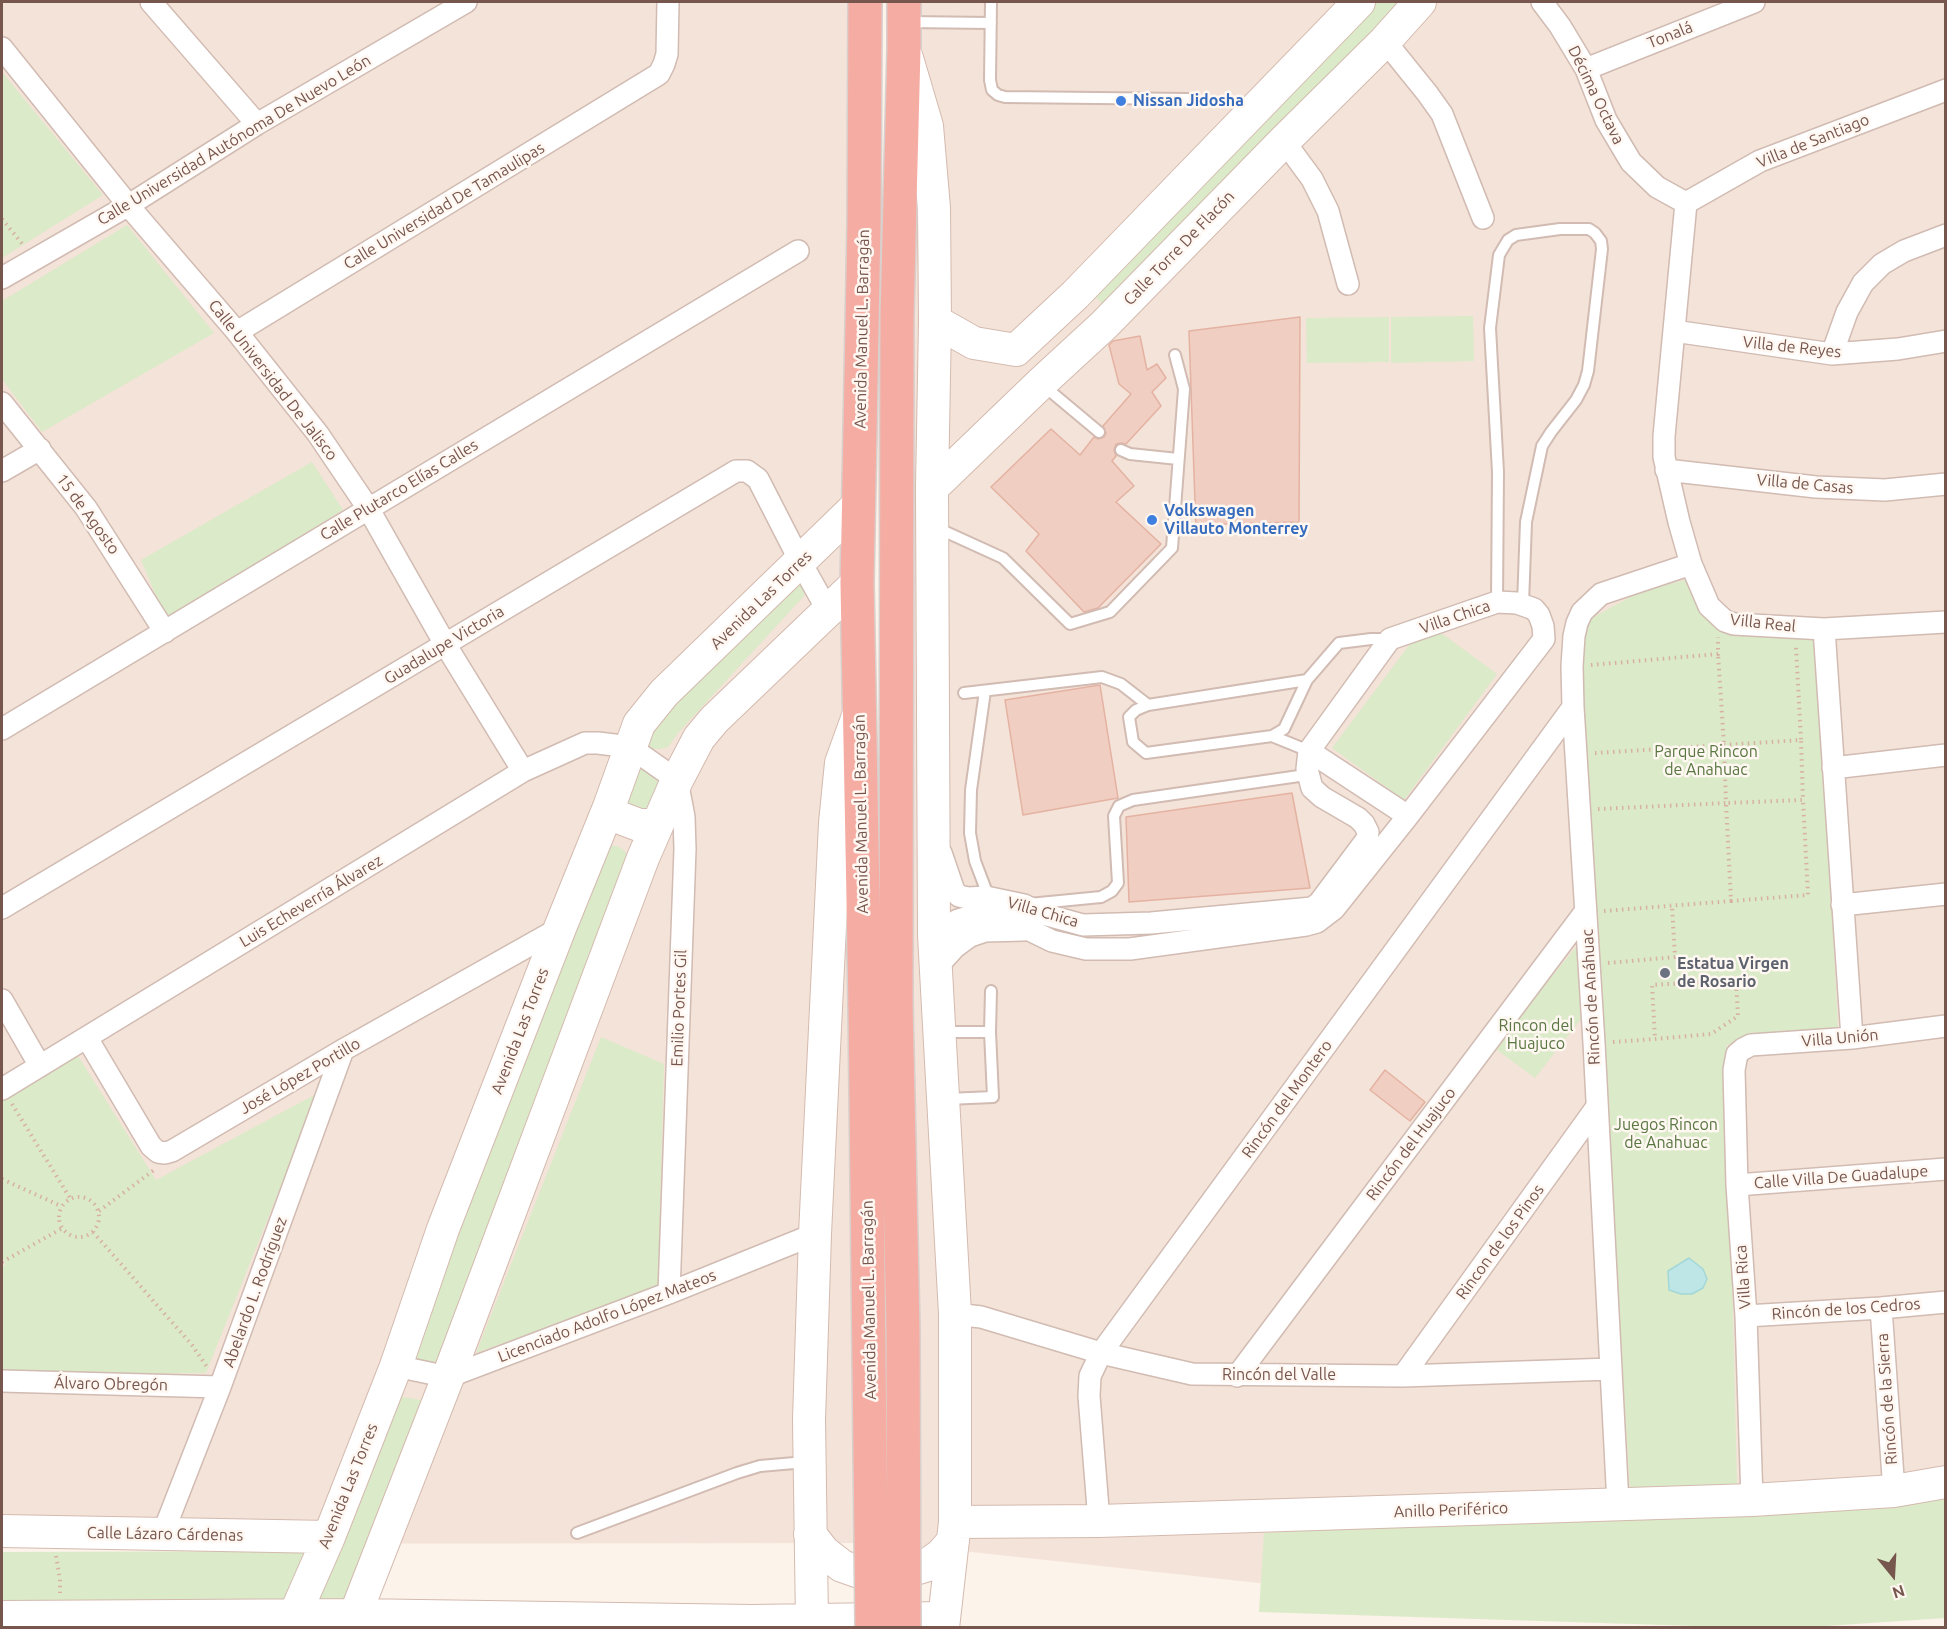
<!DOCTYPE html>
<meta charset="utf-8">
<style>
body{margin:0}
#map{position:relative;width:1947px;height:1629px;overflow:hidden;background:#fcf3ea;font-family:Ubuntu,sans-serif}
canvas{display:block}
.frame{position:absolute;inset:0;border:3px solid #77564d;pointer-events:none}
.north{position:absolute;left:1863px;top:1545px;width:60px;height:60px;-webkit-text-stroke:4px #fff7f1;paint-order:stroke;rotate:162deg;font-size:16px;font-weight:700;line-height:24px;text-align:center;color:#77564d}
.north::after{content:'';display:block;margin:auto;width:21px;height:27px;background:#77564d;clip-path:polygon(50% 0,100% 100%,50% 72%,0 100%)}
</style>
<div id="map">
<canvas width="1947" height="1629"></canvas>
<div class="frame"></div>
<div class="north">N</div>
</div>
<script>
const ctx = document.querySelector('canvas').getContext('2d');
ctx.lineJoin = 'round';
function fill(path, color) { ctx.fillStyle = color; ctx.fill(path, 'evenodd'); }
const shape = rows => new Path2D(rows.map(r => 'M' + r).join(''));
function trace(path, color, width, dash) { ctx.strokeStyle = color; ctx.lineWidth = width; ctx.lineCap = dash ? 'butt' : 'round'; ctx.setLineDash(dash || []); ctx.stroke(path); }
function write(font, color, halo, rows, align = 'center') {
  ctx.font = font + ' Ubuntu,sans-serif'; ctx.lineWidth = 5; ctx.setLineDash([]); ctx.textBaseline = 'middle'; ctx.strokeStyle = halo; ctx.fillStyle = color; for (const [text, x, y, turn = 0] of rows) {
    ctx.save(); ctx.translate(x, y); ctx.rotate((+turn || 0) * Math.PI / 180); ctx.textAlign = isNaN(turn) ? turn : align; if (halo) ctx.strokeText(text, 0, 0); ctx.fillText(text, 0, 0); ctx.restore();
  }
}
const residential = shape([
 [2,2,865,2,886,1360,877,390,891,2,1945,2,1945,1533,1259,1583,888,1543,2,1544]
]);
const green = shape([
 [1378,2,1412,2,1108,310,1090,291],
 [2,72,103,195,2,258],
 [127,225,214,333,42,432,2,379,2,301],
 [1473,316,1474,361,1391,363,1391,317],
 [1389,317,1389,362,1307,363,1306,318],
 [312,462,343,510,166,620,141,560],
 [797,579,805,588,804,596,678,733,668,747,661,749,654,749,646,746,659,707],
 [1685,580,1725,632,1818,636,1838,1029,1727,1045,1737,1487,1630,1492,1580,652,1590,619,1641,591],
 [1437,630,1497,674,1404,800,1332,748,1413,640],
 [645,769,654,774,659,781,646,817,622,806,635,770],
 [609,846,617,846,624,850,627,855,438,1365,406,1358],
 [1577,946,1584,1015,1535,1078,1493,1047],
 [601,1037,664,1064,658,1287,476,1353],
 [78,1056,156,1180,318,1093,206,1373,2,1375,2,1267,6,1264,2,1256,2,1102],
 [397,1396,421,1400,345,1607,317,1604],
 [1945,1493,1945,1618,1811,1627,1758,1628,1259,1612,1264,1533],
 [307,1551,284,1614,2,1611,2,1552]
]);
const water = shape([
 [1689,1258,1703,1269,1707,1279,1703,1288,1692,1294,1681,1294,1669,1290,1668,1271,1689,1258]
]);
const building = shape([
 [1300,317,1299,522,1224,524,1225,530,1196,531,1189,331,1300,317],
 [1140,336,1147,370,1157,364,1166,378,1152,392,1161,406,1126,444,1121,443,1116,444,1114,450,1116,456,1112,461,1134,486,1116,502,1161,544,1098,608,1084,612,1026,551,1039,534,991,487,1051,429,1080,455,1094,437,1098,439,1104,437,1106,433,1103,426,1131,394,1119,384,1109,345,1113,341,1140,336],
 [1100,685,1118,798,1023,815,1005,700,1100,685],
 [1292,793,1310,888,1129,902,1126,817,1292,793],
 [1385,1070,1425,1102,1410,1121,1370,1090,1385,1070]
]);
const path = shape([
 [2,219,24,246],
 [1591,665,1718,654,1718,637],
 [1595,753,1724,745,1718,654],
 [1598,809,1726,803,1724,745,1801,740,1796,647,1795,647],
 [1731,901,1808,895,1803,800],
 [1604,911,1731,901,1726,803,1803,800,1801,740],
 [1608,963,1675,957,1672,905],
 [1613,1042,1655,1039,1711,1034,1738,1016,1736,980,1652,985,1655,1039],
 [12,1104,70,1198],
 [2,1179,61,1206],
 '59 1217a20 20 0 1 1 40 0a20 20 0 1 1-40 0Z',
 [99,1211,154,1170],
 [93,1232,192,1345,207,1367],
 [2,1262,61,1229],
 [56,1556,60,1579,60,1593]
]);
const lane = shape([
 [991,2,990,80,992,90,998,95,1005,97,1188,99],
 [907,22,991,23],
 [1044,386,1099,432],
 [1121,450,1130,454,1178,459],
 [935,527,1003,558,1070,624,1110,612,1172,548,1184,389,1175,355],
 [1497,602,1498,472,1490,328,1499,255,1508,240,1516,235,1560,229,1589,229,1595,233,1601,241,1602,249,1588,371,1584,385,1576,400,1551,432,1542,446,1526,522,1523,604],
 [1307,680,1148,705,1136,710,1129,717,1133,742,1146,753,1272,736,1284,729,1307,680,1339,643,1371,639,1390,639],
 [985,691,971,790,970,833,975,861,986,890,993,898],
 [964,693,1102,677,1121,684,1148,705],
 [1272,736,1309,751],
 [1029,904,1101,897,1112,891,1118,883,1114,816,1119,806,1133,800,1299,776,1307,769],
 [942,1032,990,1032,993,1097,947,1099],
 [990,1032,991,991],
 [577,1533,737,1473,760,1466,806,1462]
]);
const street = shape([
 [151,2,257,124],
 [1542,2,1560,26,1586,69,1606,120,1631,162,1657,187,1686,203],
 [1385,41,1427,93,1442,114,1483,218],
 [2,48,133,211,237,332,318,434,368,508,445,644,523,771],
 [1586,69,1754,2],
 [1284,141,1312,179,1328,211,1348,284],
 [1686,203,1664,436,1664,457,1679,522,1691,564,1709,606,1725,621,1734,624,1824,629,1946,622],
 [1686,203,1760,161,1946,90],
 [2,278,129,205,257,124,466,2],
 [1674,331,1832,354,1898,349,1946,341],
 [237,332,659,74,664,64,667,54,668,2],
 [1832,354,1847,312,1863,283,1882,264,1904,251,1946,235],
 [2,403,86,508,165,632],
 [1666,470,1816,487,1885,490,1946,484],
 [2,471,40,449],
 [1824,629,1852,1038],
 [2,729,798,251],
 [1309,751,1408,816],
 [1833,768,1946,755],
 [1842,905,1946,894],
 [2,908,736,471,747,471,758,479,800,561,828,611],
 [934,935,958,920,982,913,992,913,1007,919,1052,941,1086,949,1130,949,1306,925,1317,922,1334,909,1408,816,1544,639,1543,626,1539,615,1534,609,1517,603,1497,602,1390,639,1309,751,1307,769,1312,788,1322,797,1358,818,1364,824,1368,832,1367,839,1319,903,1312,908,1151,923,1083,925,1043,914,1024,905,986,897,968,898,959,896,954,891,941,853],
 [936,968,955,947,970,936,985,931,1024,930],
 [2,1000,40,1066],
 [87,1038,151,1146,158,1152,165,1153,172,1151,343,1050,560,928],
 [2,1089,523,771,585,743,598,743,630,747,677,780,684,817,685,849,669,1293],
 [1737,1185,1946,1169],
 [1881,1308,1894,1491],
 [955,1314,981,1317,1101,1353,1192,1374,1403,1376,1611,1369],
 [1746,1316,1881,1308,1946,1302],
 [396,1366,448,1377,669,1293,815,1234],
 [1237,1376,1585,912],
 [1403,1376,1596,1108],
 [2,1381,220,1387],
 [1752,1500,1746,1316,1737,1185,1734,1070,1737,1054,1743,1049,1751,1045,1852,1038,1946,1026],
 [1618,1504,1594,1043,1573,707,1572,666,1574,636,1577,623,1582,612,1601,594,1691,564],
 [1099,1521,1089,1396,1090,1376,1101,1353,1573,707],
 [163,1533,220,1387,343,1050]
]);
const secondary = shape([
 [907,58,927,126,934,208,935,321,932,488,934,935,955,1314,955,1522,943,1628],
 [935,321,974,343,1016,350,1075,295,1359,2],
 [932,488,1041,383,1104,325,1284,141,1385,41,1420,2],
 [609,807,618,817,639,825,650,825,659,821],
 [955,1522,1099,1521,1752,1500,1894,1491,1946,1482],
 [2,1531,329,1537],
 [810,1534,824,1552,842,1566,859,1572,887,1573,912,1570,925,1566,941,1555,953,1541],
 [2,1617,354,1615,752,1621,944,1618],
 [812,1621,809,1420,815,1234,835,823,841,763,858,716],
 [289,1628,329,1537,396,1366,443,1229,560,928,609,807,639,724,664,693,858,505],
 [350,1628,448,1377,643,858,677,780,699,738,714,720,857,583]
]);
const highway = shape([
 [865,2,864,223,857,583,865,1005],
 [896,1003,897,316,904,50,904,2]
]);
const highwayBridge = shape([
 [896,1003,903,1329,904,1628],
 [865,1005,872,1628]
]);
const markers = [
 [1121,101,6,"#3f7fe0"],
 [1152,520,6,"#3f7fe0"],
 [1665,973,6,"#6b7280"]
];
const streetNames = [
 ["Tonalá",1670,35,-22],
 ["Décima Octava",1596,95,64],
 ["Calle Universidad Autónoma De Nuevo León",234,140,-31],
 ["Villa de Santiago",1813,141,-22],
 ["Calle Universidad De Tamaulipas",444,206,-31],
 ["Calle Torre De Flacón",1179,248,-46],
 ["Avenida Manuel L. Barragán",862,329,-89],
 ["Villa de Reyes",1792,347,6],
 ["Calle Universidad De Jalisco",273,380,52],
 ["Villa de Casas",1805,484,5],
 ["Calle Plutarco Elías Calles",399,490,-31],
 ["15 de Agosto",88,514,54],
 ["Avenida Las Torres",761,600,-44],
 ["Villa Chica",1455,617,-19],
 ["Villa Real",1763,623,6],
 ["Guadalupe Victoria",444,645,-31],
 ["Avenida Manuel L. Barragán",861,814,-91],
 ["Luis Echeverría Álvarez",311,901,-31],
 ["Villa Chica",1043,912,16],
 ["Rincón de Anáhuac",1591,997,-93],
 ["Emilio Portes Gil",679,1008,-88],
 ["Avenida Las Torres",520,1031,-69],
 ["Villa Unión",1840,1038,-5],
 ["José López Portillo",300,1076,-30],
 ["Rincón del Montero",1287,1099,-54],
 ["Rincón del Huajuco",1411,1144,-53],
 ["Calle Villa De Guadalupe",1841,1177,-4],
 ["Rincon de los Pinos",1500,1242,-54],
 ["Villa Rica",1743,1277,-94],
 ["Abelardo L. Rodríguez",255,1292,-70],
 ["Avenida Manuel L. Barragán",869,1300,-91],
 ["Rincón de los Cedros",1846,1309,-4],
 ["Licenciado Adolfo López Mateos",607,1316,-21],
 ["Rincón del Valle",1279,1375],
 ["Álvaro Obregón",111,1384,1],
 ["Rincón de la Sierra",1887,1399,-94],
 ["Avenida Las Torres",348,1486,-68],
 ["Anillo Periférico",1451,1510,-2],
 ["Calle Lázaro Cárdenas",165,1534,1]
];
const shopNames = [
 ["Nissan Jidosha",1133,101],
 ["Volkswagen",1164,511],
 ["Villauto Monterrey",1164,529]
];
const parkNames = [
 ["Parque Rincon",1706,752],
 ["de Anahuac",1706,770],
 ["Rincon del",1536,1026],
 ["Huajuco",1536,1044],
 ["Juegos Rincon",1666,1125],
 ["de Anahuac",1666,1143]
];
const worshipNames = [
 ["Estatua Virgen",1677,964],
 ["de Rosario",1677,982]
];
fill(residential, '#f4e3d8');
fill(green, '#dbeac8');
fill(water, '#bee6e6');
trace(water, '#a4d7d8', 1.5);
fill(building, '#f1cec2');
trace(building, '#e4b2a2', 1.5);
trace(lane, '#d1bbb2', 14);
trace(street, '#d1bbb2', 24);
trace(secondary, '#d4baaf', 34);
trace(highway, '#d9d0cd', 36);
trace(path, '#d7b1a4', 4, [1.5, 4.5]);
trace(lane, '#fff', 10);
trace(street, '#fff', 21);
trace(secondary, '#fff', 32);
trace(highway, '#f5aca2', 33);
trace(highwayBridge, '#d9d0cd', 36, []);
trace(highwayBridge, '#f5aca2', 33);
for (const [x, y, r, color] of markers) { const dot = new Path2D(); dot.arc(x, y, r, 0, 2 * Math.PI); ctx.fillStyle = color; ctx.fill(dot); trace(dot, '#fff7f1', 2); }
write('16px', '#77564d', '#fff7f1', streetNames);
write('bold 16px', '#366cbe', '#fff7f1', shopNames, 'left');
write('16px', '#597742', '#fff7f1', parkNames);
write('bold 16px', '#5b616d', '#fff7f1', worshipNames, 'left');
</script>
